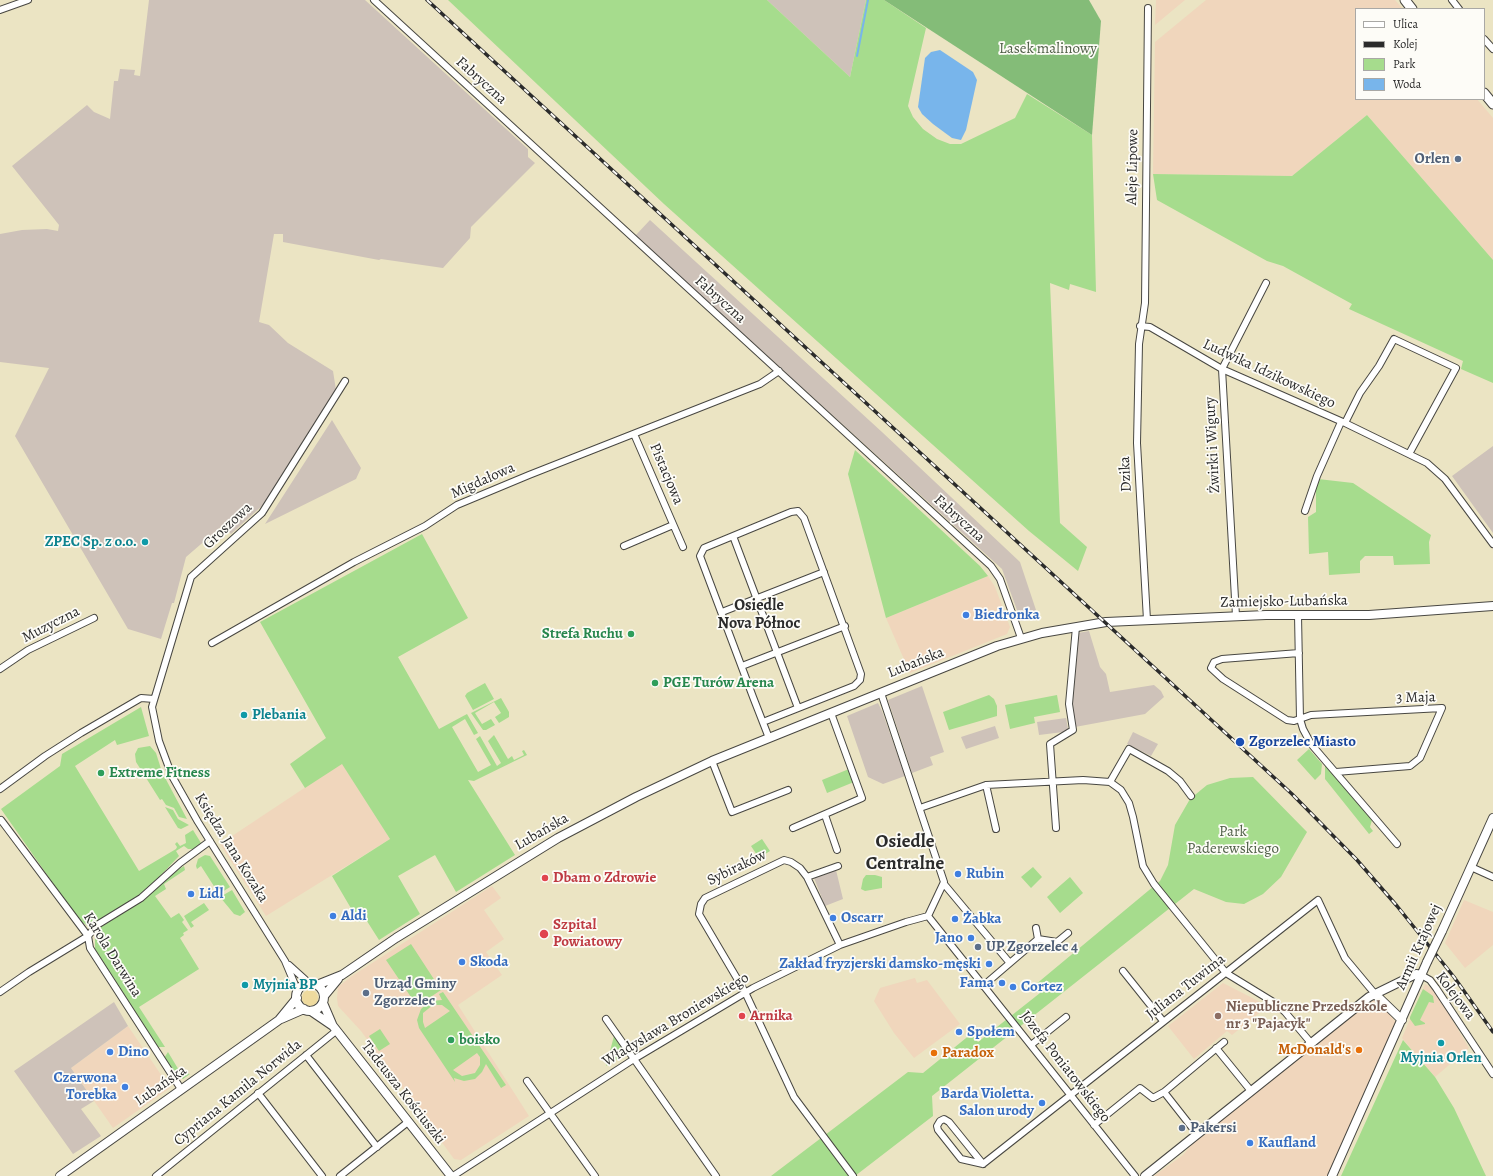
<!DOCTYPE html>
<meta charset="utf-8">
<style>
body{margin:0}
#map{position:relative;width:1493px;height:1176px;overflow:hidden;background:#ebe4c3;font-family:Alegreya,serif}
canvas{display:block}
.legend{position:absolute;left:1355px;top:8px;width:130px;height:92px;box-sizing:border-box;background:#fdfcf7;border:1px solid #a9a8a5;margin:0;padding:5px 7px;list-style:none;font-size:12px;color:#2b2b2b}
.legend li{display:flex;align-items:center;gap:8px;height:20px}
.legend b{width:20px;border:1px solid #a9a8a5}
</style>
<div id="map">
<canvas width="1493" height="1176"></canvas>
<ul class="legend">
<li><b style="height:5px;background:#fff"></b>Ulica</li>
<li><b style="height:5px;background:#2b2b2b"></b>Kolej</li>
<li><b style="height:11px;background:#a6dc8d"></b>Park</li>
<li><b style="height:11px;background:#78b5eb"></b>Woda</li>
</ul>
</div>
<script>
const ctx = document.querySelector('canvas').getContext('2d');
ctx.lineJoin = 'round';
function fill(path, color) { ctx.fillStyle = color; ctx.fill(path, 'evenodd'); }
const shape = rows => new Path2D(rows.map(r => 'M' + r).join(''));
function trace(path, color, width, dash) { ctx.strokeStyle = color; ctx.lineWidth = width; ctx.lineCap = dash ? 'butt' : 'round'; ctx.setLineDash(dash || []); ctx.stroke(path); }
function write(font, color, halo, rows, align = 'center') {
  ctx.font = font + ' Alegreya,serif'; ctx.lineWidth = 3.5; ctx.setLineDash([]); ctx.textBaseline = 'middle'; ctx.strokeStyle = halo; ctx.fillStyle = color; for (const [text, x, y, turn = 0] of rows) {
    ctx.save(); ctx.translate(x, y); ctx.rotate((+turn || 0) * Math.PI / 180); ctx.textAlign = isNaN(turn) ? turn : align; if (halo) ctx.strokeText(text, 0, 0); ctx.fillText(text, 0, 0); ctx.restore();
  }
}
const built = shape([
 [1156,0,1185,0,1155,25],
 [1206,0,1395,0,1403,9,1356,9,1356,99,1477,99,1493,118,1493,260,1367,115,1292,176,1153,174,1155,42],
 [988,576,995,587,1010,627,1007,634,910,673,886,618],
 [342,763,390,839,266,916,220,844],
 [492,886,501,898,484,910,504,939,486,952,502,975,458,1005,529,1116,461,1160,454,1159,361,1031,338,1006,337,998,338,987,352,976],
 [1464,900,1493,912,1493,945,1465,968,1445,943],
 [915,978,917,983,927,980,960,1024,914,1058,894,1033,874,1001,880,988],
 [1223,983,1268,1006,1232,1035,1227,1031,1194,1059,1168,1026],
 [1425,984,1435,991,1469,1048,1435,1077,1402,1038],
 [1374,999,1377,1000,1395,1021,1395,1027,1327,1176,1154,1176,1183,1155,1194,1142,1369,1000],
 [128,1026,170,1088,113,1128,71,1068]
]);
const industrial = shape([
 [149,0,365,0,528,149,528,157,535,163,471,227,470,238,443,268,381,259,379,260,283,242,283,234,274,234,259,322,269,325,288,343,333,371,336,390,264,504,231,534,222,526,186,557,174,603,172,603,161,639,128,629,15,436,49,368,0,362,0,234,22,230,47,229,58,231,59,225,12,166,87,105,94,112,110,119,114,81,118,81,120,69,135,70,134,75,140,76],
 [767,0,866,0,850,77],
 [650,220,882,432,1020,562,1038,616,1021,621,1002,569,635,236],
 [332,420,361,468,356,479,265,524],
 [1493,446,1493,533,1452,476],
 [1089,631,1100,667,1106,674,1110,692,1154,685,1161,691,1164,697,1145,714,1075,727,1071,704,1078,633],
 [922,686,944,752,930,757,933,765,912,773,888,700],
 [878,703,882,711,905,776,883,784,868,777,847,716],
 [1066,718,1068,729,1063,732,1039,735,1037,722],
 [995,726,999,738,966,749,961,737],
 [1133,732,1158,744,1151,756,1127,744],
 [836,870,843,899,825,906,814,878],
 [114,1002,128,1026,71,1068,94,1101,81,1109,101,1136,73,1154,14,1071]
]);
const green = shape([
 [448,0,767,0,850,77,866,0,884,0,926,28,908,106,913,117,923,129,937,139,950,144,961,144,1015,118,1027,94,1092,135,1096,292,1070,284,1069,290,1050,283,1060,523,1087,547,1078,571,1029,531,664,204],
 [1367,115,1493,260,1493,383,1461,369,1463,361,1349,309,1352,304,1283,266,1267,261,1157,200,1153,174,1292,176],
 [855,450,980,566,988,576,886,618,848,474],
 [1318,479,1353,483,1431,535,1429,542,1430,564,1394,565,1393,556,1365,556,1360,561,1360,573,1329,575,1328,552,1309,554,1308,517,1316,512,1316,486],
 [422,534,468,618,398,657,439,729,467,714,478,733,474,735,465,719,452,727,478,772,491,765,476,739,480,736,497,766,501,763,488,741,494,735,508,759,512,756,514,760,524,755,522,751,524,750,527,755,474,781,468,780,515,855,456,892,435,855,398,876,420,914,379,940,365,918,359,922,332,876,390,839,342,764,305,788,290,764,326,738,260,622],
 [485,683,494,699,473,710,465,696,467,693],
 [989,695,994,699,997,706,997,716,949,730,943,712],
 [1057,695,1060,712,1034,717,1035,723,1010,729,1005,705],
 [501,698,509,712,509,717,499,723,495,717,501,713,494,702,475,713,482,724,491,719,495,725,486,730,483,730,471,713],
 [141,707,149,736,117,745,115,740,75,766,139,871,176,849,177,847,175,844,177,842,180,846,186,843,185,835,193,830,201,843,193,849,188,849,184,846,176,851,179,856,143,894,89,927,78,919,1,809,60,766,62,754],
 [150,746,156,753,162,772,187,819,179,817,174,808,166,805,162,799,160,800,136,762,135,754,138,748],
 [1309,749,1322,764,1321,774,1315,780,1297,760],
 [1325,765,1372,820,1370,827,1373,831,1369,834,1325,779],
 [849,769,854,782,827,793,822,780],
 [1253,777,1307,832,1281,877,1263,894,1244,904,1226,902,1194,889,932,1096,933,1116,929,1119,855,1176,771,1176,908,1072,923,1073,971,1034,978,1042,1040,993,1035,985,1160,881,1168,865,1175,825,1190,799,1207,785,1230,778],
 [165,807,173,810,178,819,189,825,181,829,178,828],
 [762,839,770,851,759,858,751,846],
 [205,855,210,856,230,887,219,894,201,866,197,869,196,866,198,859],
 [184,866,185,870,164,884,166,889,155,896,171,918,179,913,184,920,182,922,188,930,183,933,184,935,180,938,199,969,139,1007,165,1047,158,1047,95,949,95,938,101,927,142,901,167,877],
 [1033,867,1042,877,1031,888,1021,877],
 [866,875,875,875,882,877,882,888,865,891,861,889,863,879],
 [1070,877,1083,893,1060,913,1047,897],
 [232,890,245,912,240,916,234,914,220,897],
 [204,903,209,910,191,922,194,926,191,928,184,916],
 [411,944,441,990,417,1006,386,960],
 [1423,989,1433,996,1434,1003,1429,1002,1420,1020,1425,1023,1425,1024,1415,1026,1410,1019,1410,1017],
 [443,992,506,1085,501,1088,486,1064,482,1072,475,1079,464,1081,454,1078,455,1082,419,1028,417,1020,421,1009,430,1001,442,1000,439,994],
 [433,1005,442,1005,450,1011,425,1028,423,1022,423,1013],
 [477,1053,480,1057,480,1065,475,1073,462,1076,453,1070],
 [380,1029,390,1044,379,1051,369,1036],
 [614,1036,625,1054,606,1066],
 [1403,1040,1435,1077,1454,1108,1486,1176,1341,1176],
 [168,1052,180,1072,190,1074,183,1079,179,1076,176,1078,164,1058]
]);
const forest = shape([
 [884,0,1089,0,1101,21,1092,135]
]);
const sand = shape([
 '302 998a8 8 0 1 1 16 0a8 8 0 1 1-16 0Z'
]);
const water = shape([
 [940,50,973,72,977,80,966,130,961,140,952,138,933,124,922,114,918,107,925,58,931,52]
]);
const stream = shape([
 [857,56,868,0]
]);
const street = shape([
 [374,0,991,566,1000,579,1021,638],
 [1452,0,1459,9],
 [0,10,28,0],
 [1484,39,1493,49],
 [1140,326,1150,327,1222,369,1345,423,1427,463,1445,479,1493,544],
 [1345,423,1360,393,1379,366,1394,339,1456,368,1409,454],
 [634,434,683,547],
 [1305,511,1317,476,1341,422],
 [733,536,798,708],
 [624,546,673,525],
 [722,612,824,572],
 [1298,615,1300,719,1303,729,1311,744,1397,844],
 [1236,616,1222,369,1266,283],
 [1147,620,1137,443,1139,344,1145,303,1148,8],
 [212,643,354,562,425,526,457,505,529,475,760,384,779,371],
 [1299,653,1222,659,1214,662,1211,668,1223,679,1287,720,1294,721,1311,715,1442,708,1420,758,1410,766,1336,772],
 [742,666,845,626],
 [0,669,28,650,94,618],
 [881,693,944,882,928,916,1135,1176],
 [763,722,854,686,860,680,861,674,804,518,798,511,791,512,704,548,700,556,753,697,769,738],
 [712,761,732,812,788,790],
 [1110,782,1129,749,1168,771,1180,781,1191,796],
 [986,785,996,829],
 [0,789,45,756,81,733,141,698,154,699],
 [920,808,986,785,1083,780,1110,782,1121,790,1129,803,1133,817,1143,866,1154,884,1226,973,1275,1003,1285,1012,1311,1043],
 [825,815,837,850],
 [1,820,88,936,90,948,181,1089],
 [793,828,862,798,831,713],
 [1056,828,1050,744,1073,730,1069,704,1076,627],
 [1471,867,1493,877],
 [807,877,838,866],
 [944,884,1009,962],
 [1038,939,1057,942,1068,933],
 [840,945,807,877,800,868,791,862,784,860,705,898,701,904,699,914,745,992,794,1097,853,1176],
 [289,965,310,984],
 [1123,971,1163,1021],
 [1421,975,1430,980,1436,988,1493,1074],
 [983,986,1038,939,1036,928],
 [0,992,29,972,88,936,97,925,141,898,180,863,210,841],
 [298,992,285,961,198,822,172,776,159,741,152,707,191,577,262,513,345,381],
 [606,1019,716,1176],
 [1031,1045,1066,1017],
 [1216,1048,1251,1091],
 [306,1055,377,1147],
 [527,1081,595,1176],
 [1164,1092,1224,1042],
 [258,1093,322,1176],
 [1094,1125,1140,1088,1153,1098,1164,1092,1197,1134],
 [983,1164,961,1159,938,1130,937,1126,940,1121,944,1119,949,1122,983,1164,1318,900,1345,958,1375,994],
 [156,1176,336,1031],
 [340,1176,408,1122],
 [453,1176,634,1059,753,988,840,945,906,922,928,916]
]);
const secondary = shape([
 [1442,931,1493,818],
 '296 997a14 14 0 1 1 28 0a14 14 0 1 1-28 0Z',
 [317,985,342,975,396,938,558,838,636,797,712,761,997,646,1042,633,1106,622,1266,615,1369,615,1493,606],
 [1375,994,1402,1020],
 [324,996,338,979],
 [323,1003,332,1024],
 [311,1011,333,1026,451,1176],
 [281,1019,304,1009],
 [60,1176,279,1020,297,998],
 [1145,1176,1369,997,1416,974,1421,975],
 [1332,1176,1427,962]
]);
const primary = shape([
 [1405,0,1412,9],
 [1484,93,1493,104]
]);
const rail = shape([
 [427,0,1292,794,1357,860,1397,906,1454,977,1493,1032]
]);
const secondaryBridge = shape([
 [1427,962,1442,931]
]);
const markers = [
 [1458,159,4,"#5c6f8a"],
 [145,542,4,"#0f9aa8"],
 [966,615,4,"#3f7fe0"],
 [631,634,4,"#2e9e5b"],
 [655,683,4,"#2e9e5b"],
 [244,715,4,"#0f9aa8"],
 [1240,742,5,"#1a4fb4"],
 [101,773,4,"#2e9e5b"],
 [958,874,4,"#3f7fe0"],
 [545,878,4,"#e0444e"],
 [191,894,4,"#3f7fe0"],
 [333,916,4,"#3f7fe0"],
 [833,918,4,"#3f7fe0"],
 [955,919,4,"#3f7fe0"],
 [544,934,5,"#e0444e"],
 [971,938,4,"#3f7fe0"],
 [978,947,4,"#5c6f8a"],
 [462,962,4,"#3f7fe0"],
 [989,964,4,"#3f7fe0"],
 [1002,983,4,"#3f7fe0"],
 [245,985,4,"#0f9aa8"],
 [1013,987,4,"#3f7fe0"],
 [366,993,4,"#5c6f8a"],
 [742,1016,4,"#e0444e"],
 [1218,1016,4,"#8d6e63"],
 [959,1032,4,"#3f7fe0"],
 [451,1040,4,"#2e9e5b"],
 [1441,1043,4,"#0f9aa8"],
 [1359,1050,4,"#e8710a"],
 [110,1052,4,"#3f7fe0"],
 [934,1053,4,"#e8710a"],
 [125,1087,4,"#3f7fe0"],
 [1042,1103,4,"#3f7fe0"],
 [1182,1128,4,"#5c6f8a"],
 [1250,1143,4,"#3f7fe0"]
];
const parkNames = [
 ["Lasek malinowy",1048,49],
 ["Park",1233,832],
 ["Paderewskiego",1233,849]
];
const streetNames = [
 ["Fabryczna",481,81,42],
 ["Aleje Lipowe",1133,167,-89],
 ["Fabryczna",720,300,42],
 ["Ludwika Idzikowskiego",1269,374,25],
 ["Żwirki i Wigury",1213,445,-93],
 ["Pistacjowa",666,474,67],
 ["Dzika",1126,474,-93],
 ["Migdałowa",483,481,-24],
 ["Fabryczna",959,519,42],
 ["Groszowa",228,526,-43],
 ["Zamiejsko-Lubańska",1284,602,-1],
 ["Muzyczna",51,625,-27],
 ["Lubańska",916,663,-22],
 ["3 Maja",1416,698,-1],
 ["Lubańska",542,832,-30],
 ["Księdza Jana Kozaka",231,848,58],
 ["Sybiraków",737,868,-26],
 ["Armii Krajowej",1419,947,-66],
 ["Karola Darwina",112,955,58],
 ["Juliana Tuwima",1186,987,-38],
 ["Kolejowa",1455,996,53],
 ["Władysława Broniewskiego",676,1020,-31],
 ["Józefa Poniatowskiego",1065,1067,52],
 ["Lubańska",161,1086,-35],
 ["Cypriana Kamila Norwida",238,1093,-39],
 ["Tadeusza Kościuszki",403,1093,52]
];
const serviceNames = [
 ["Orlen",1450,159,"right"],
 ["UP Zgorzelec 4",986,947],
 ["Urząd Gminy",374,984],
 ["Zgorzelec",374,1001],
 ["Pakersi",1190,1128]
];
const cultureNames = [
 ["ZPEC Sp. z o.o.",137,542,"right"],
 ["Plebania",252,715],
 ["Myjnia BP",253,985],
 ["Myjnia Orlen",1441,1058,"center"]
];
const shopNames = [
 ["Biedronka",974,615],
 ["Rubin",966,874],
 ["Lidl",199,894],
 ["Aldi",341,916],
 ["Oscarr",841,918],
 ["Żabka",963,919],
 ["Jano",963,938,"right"],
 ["Skoda",470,962],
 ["Zakład fryzjerski damsko-męski",981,964,"right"],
 ["Fama",994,983,"right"],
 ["Cortez",1021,987],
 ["Społem",967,1032],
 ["Dino",118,1052],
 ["Czerwona",117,1078,"right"],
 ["Torebka",117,1095,"right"],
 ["Barda Violetta.",1034,1094,"right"],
 ["Salon urody",1034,1111,"right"],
 ["Kaufland",1258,1143]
];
const leisureNames = [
 ["Strefa Ruchu",623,634,"right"],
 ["PGE Turów Arena",663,683],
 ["Extreme Fitness",109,773],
 ["boisko",459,1040]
];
const transitNames = [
 ["Zgorzelec Miasto",1249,742]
];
const healthNames = [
 ["Dbam o Zdrowie",553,878],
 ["Szpital",553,925],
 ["Powiatowy",553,942],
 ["Arnika",750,1016]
];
const educationNames = [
 ["Niepubliczne Przedszkole",1226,1007],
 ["nr 3 \"Pajacyk\"",1226,1024]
];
const foodNames = [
 ["McDonald's",1351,1050],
 ["Paradox",942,1053,"left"]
];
const neighbourhoodNames = [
 ["Osiedle",759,606],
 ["Nova Północ",759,624]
];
const districtNames = [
 ["Osiedle",905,842],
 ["Centralne",905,864]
];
fill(built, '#f0d6bc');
fill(industrial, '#cec2b9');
fill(green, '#a6dc8d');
fill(forest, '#84bc78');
fill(sand, '#eeda9e');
fill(water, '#78b5eb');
trace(stream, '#78b5eb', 2);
trace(street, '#484742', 8);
trace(secondary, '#484742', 10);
trace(primary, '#484742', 11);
trace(street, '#fff', 6);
trace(secondary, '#fff', 8);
trace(primary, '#fff', 9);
trace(rail, '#2b2b2b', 3.5);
trace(rail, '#fdfcf7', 2, [6]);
trace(secondaryBridge, '#484742', 10, []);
trace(secondaryBridge, '#fff', 8);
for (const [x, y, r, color] of markers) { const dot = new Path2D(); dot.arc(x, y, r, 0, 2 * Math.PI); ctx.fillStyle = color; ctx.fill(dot); trace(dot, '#fdfcf7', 1.5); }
write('15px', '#506048', '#fdfcf7', parkNames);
write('15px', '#2b2b2b', '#fdfcf7', streetNames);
write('bold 15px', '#4e5e75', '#fdfcf7', serviceNames, 'left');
write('bold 15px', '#0d838f', '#fdfcf7', cultureNames, 'left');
write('bold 15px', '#366cbe', '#fdfcf7', shopNames, 'left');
write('bold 15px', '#27864d', '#fdfcf7', leisureNames, 'left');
write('bold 15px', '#164399', '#fdfcf7', transitNames, 'left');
write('bold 15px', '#be3a42', '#fdfcf7', healthNames, 'left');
write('bold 15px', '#785e54', '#fdfcf7', educationNames, 'left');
write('bold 15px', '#c56008', '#fdfcf7', foodNames, 'right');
write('bold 16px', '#2b2b2b', '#fdfcf7', neighbourhoodNames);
write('bold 19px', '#2b2b2b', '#fdfcf7', districtNames);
</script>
